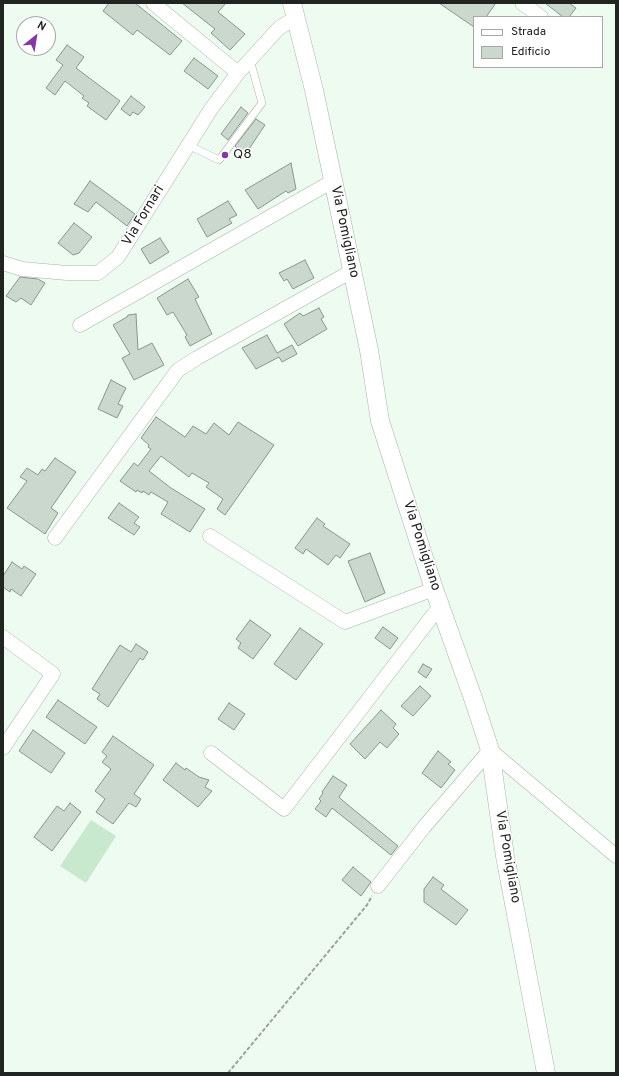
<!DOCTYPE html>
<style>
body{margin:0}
#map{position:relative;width:619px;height:1076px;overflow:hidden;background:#eefbf0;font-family:Overpass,sans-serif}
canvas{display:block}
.frame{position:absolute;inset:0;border:4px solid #212521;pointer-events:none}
.legend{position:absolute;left:473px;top:16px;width:130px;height:52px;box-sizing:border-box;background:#fff;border:1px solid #a6a8a6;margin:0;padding:5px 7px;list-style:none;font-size:12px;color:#212521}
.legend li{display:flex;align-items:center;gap:8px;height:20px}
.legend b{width:20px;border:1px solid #a6a8a6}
.north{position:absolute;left:16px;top:16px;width:40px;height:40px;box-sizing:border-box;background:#fff;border:1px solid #a6a8a6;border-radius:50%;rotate:30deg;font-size:11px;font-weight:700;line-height:16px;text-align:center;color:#212521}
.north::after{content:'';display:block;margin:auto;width:14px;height:18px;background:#8637a7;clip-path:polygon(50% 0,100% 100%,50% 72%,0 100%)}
</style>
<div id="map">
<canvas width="619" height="1076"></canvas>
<div class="frame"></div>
<ul class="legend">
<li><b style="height:5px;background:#fff"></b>Strada</li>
<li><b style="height:11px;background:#cbd8cd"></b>Edificio</li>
</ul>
<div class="north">N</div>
</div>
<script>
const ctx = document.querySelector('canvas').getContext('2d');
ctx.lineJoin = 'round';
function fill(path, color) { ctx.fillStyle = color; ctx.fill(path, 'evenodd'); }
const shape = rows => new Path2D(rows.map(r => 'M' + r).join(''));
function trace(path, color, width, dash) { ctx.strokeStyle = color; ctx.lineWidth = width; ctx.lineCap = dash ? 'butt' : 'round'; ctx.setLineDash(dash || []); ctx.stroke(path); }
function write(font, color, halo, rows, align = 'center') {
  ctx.font = font + ' Overpass,sans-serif'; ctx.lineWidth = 3; ctx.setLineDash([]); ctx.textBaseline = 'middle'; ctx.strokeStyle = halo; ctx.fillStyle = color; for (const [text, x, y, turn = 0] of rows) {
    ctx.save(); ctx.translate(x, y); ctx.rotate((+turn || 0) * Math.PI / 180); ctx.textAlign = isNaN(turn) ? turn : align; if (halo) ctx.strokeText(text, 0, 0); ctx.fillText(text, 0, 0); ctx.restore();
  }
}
const green = shape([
 [91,820,116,836,86,883,60,866]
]);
const building = shape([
 [109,3,135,3,182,41,170,55,137,30,133,35,103,11,109,3],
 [182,3,226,3,218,12,245,34,230,50,211,33,215,29,182,3],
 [439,3,496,3,486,17,474,17,474,27,439,3],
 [545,3,569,3,576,8,569,17,563,17,545,3],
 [67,45,84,57,76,68,120,101,106,120,87,106,89,103,82,98,84,96,65,81,55,95,46,88,63,65,56,60,67,45],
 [194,58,218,76,208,89,184,71,194,58],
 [131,96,145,107,138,115,133,112,130,116,121,109,131,96],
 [241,107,248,113,228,140,221,134,241,107],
 [256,119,265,125,245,155,235,146,256,119],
 [291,163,296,189,288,193,286,191,258,209,245,190,291,163],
 [90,181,135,214,127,226,96,202,88,212,74,204,90,181],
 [228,201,237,215,229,219,232,223,207,237,197,219,228,201],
 [74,223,92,237,79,253,73,255,58,243,74,223],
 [160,238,169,252,150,264,141,249,160,238],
 [305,260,314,278,293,289,287,279,284,281,279,273,305,260],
 [20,277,38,279,45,283,31,305,21,298,16,302,6,296,20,277],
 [188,279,199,297,195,299,212,334,190,346,185,337,187,335,173,312,167,315,157,298,188,279],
 [319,308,324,317,321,319,327,329,298,346,284,324,300,313,303,316,319,308],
 [136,314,138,350,152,343,164,365,134,380,122,358,130,354,113,325,127,317,128,315,136,314],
 [267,335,277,353,292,345,297,354,282,362,279,357,256,369,242,348,267,335],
 [111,380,126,388,118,404,123,406,117,418,98,409,111,380],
 [156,417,185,437,193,426,206,434,214,423,229,435,238,422,274,445,225,515,217,509,223,499,206,487,209,483,192,473,189,477,161,456,149,471,171,488,205,509,190,532,161,514,168,502,151,492,149,495,143,491,142,493,137,490,136,492,120,481,134,463,138,466,151,449,148,447,149,445,141,438,156,417],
 [55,458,76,472,51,508,58,513,45,534,7,508,27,481,20,477,27,468,38,475,42,469,45,471,55,458],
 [119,503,139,517,134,523,140,527,134,535,108,518,119,503],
 [317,518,325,524,323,526,350,544,340,558,336,555,328,565,306,549,303,554,295,548,317,518],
 [370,553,385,593,365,602,348,561,370,553],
 [12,562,22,569,24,566,36,574,21,596,11,589,10,592,3,587,3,576,12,562],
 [250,620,271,635,253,659,238,648,241,643,236,639,250,620],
 [383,627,398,638,390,649,375,638,383,627],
 [300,628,323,644,296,680,274,664,300,628],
 [136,644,148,652,143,660,140,658,108,707,97,699,100,694,92,689,120,645,131,652,136,644],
 [423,664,432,669,426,678,418,672,423,664],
 [420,686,431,696,413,716,401,706,420,686],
 [58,700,97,727,85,744,46,717,58,700],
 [229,703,245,714,234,730,218,719,229,703],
 [381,710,396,724,393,728,399,734,387,748,380,742,365,759,350,744,381,710],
 [33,730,65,753,51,773,19,751,33,730],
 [113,736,154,765,134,794,141,799,136,807,129,803,113,824,96,812,105,799,95,791,111,769,102,762,107,756,102,752,113,736],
 [438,751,451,762,448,764,455,770,441,788,422,773,438,751],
 [176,763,185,770,186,768,199,777,209,780,205,787,212,791,198,807,163,780,176,763],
 [333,776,347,785,339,797,342,800,398,846,391,855,332,808,326,817,315,809,321,801,319,799,323,793,322,792,333,776],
 [70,803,81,812,52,851,34,837,57,806,64,811,70,803],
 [353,867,371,882,361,896,342,880,353,867],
 [433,877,444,885,441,889,468,910,456,925,424,902,424,889,433,877]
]);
const path = shape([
 [228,1073,367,905,372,896]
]);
const service = shape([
 [188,145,219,160,262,103,250,60]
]);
const minor = shape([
 [153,3,238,73],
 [522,3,541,17],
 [3,263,22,269,67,273,98,273,118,257,211,109,238,73,279,28,295,18],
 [80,325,333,181],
 [210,536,345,622,434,589],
 [55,538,178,370,197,358,352,271],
 [3,637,53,674,3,748],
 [211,753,284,809,440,606],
 [378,886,424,827,490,750,616,856]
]);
const tertiary = shape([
 [292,3,314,90,369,350,380,421,433,586,474,701,490,750,505,856,546,1073]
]);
const markers = [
 [225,155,4,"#8637a7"]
];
const poiNames = [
 ["Q8",233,155]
];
const streetNames = [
 ["Via Fornari",144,216,-59],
 ["Via Pomigliano",344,232,78],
 ["Via Pomigliano",421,546,72],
 ["Via Pomigliano",507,857,80]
];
fill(green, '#c8e9ce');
fill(building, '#cbd8cd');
trace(building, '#89968b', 1);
trace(service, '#a8b5aa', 8);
trace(minor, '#a8b5aa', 15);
trace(tertiary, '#a8b5aa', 19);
trace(path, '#9ba49c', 2, [4, 2]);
trace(service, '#fff', 7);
trace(minor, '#fff', 14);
trace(tertiary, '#fff', 18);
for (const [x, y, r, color] of markers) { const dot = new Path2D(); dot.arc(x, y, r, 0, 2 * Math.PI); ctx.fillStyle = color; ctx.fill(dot); trace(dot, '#fff', 1.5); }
write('14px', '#212521', '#fff', poiNames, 'left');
write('14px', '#212521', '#fff', streetNames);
</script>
